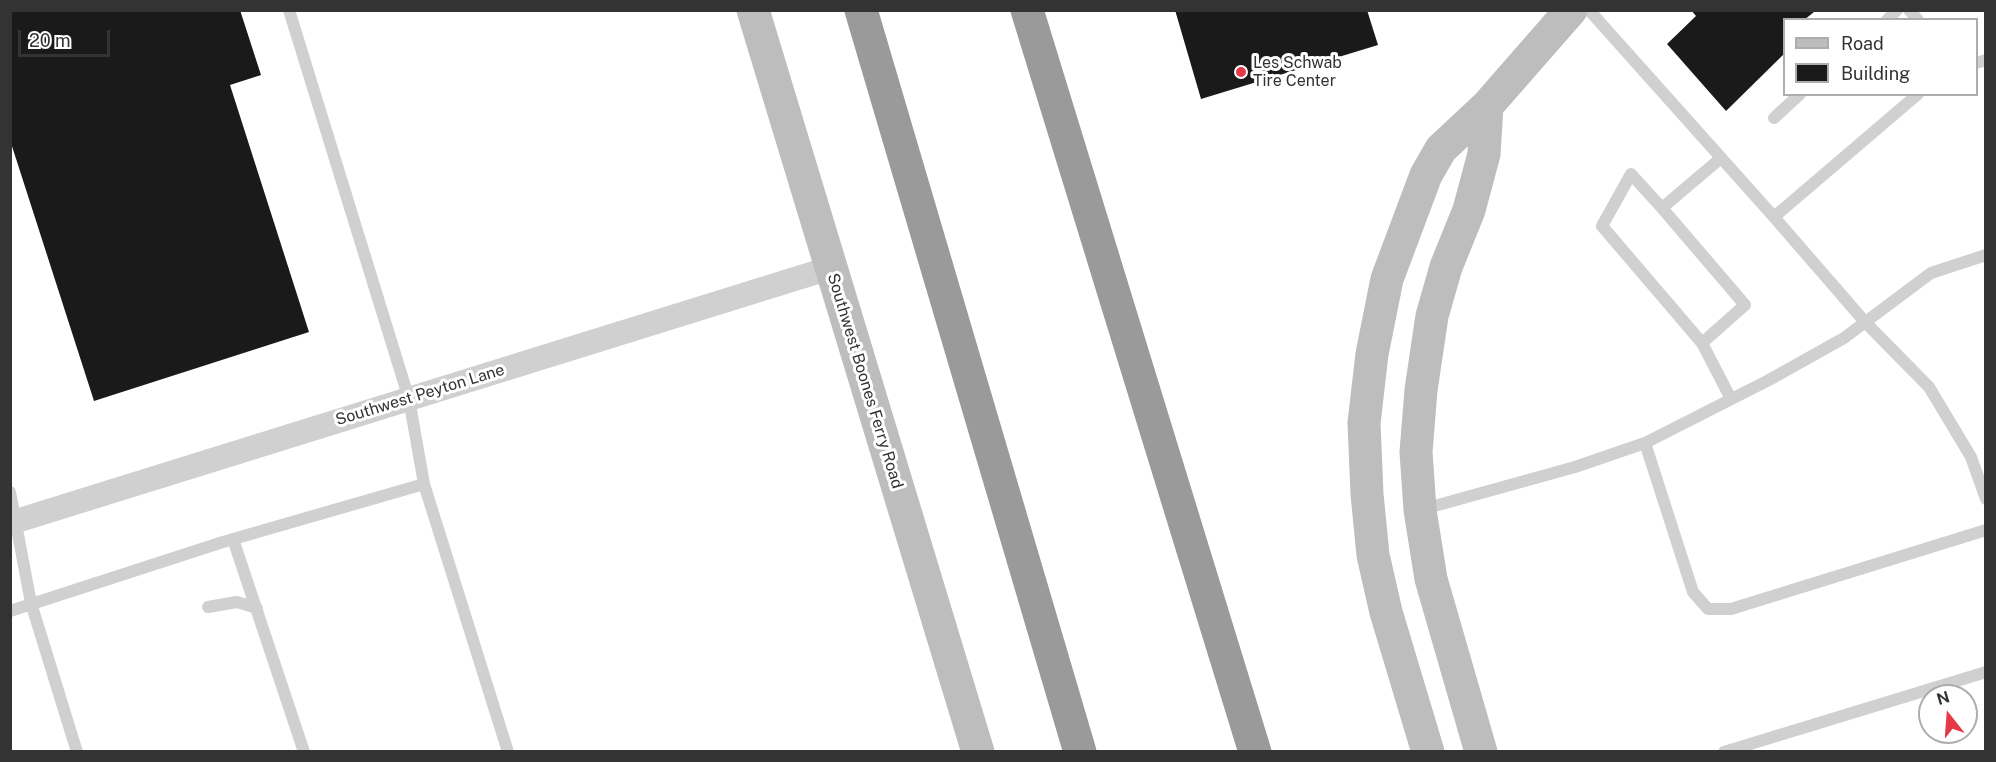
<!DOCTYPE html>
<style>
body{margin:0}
#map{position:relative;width:1996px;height:762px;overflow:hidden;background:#fff;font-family:"Public Sans",sans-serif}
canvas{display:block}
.frame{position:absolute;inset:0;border:12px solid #333;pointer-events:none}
.legend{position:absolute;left:1783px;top:18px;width:195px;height:78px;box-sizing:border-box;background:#fff;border:2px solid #adadad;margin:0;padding:8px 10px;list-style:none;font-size:18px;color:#333}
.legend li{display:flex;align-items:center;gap:12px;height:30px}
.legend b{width:30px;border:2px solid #adadad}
.north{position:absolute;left:1918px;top:684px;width:60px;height:60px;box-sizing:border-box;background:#fff;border:2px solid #adadad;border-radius:50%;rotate:343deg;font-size:16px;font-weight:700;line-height:24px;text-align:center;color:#333}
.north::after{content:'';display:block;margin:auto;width:21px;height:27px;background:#e63946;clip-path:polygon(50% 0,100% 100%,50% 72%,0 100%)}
.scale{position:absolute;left:18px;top:30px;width:92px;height:27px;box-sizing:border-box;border:3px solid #333;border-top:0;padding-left:8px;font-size:18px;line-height:21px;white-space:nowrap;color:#333;-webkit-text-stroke:4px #fff;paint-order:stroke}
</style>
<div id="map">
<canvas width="1996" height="762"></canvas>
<div class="frame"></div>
<ul class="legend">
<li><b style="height:8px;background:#bdbdbd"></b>Road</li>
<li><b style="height:16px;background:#1a1a1a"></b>Building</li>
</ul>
<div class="north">N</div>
<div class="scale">20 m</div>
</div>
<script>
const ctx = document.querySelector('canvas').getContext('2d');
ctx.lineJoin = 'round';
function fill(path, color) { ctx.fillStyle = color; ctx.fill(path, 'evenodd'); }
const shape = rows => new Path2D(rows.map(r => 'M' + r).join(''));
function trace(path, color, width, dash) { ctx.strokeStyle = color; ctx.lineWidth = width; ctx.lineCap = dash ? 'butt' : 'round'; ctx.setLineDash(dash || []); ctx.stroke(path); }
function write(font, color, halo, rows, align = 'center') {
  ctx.font = font + ' "Public Sans",sans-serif'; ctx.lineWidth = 6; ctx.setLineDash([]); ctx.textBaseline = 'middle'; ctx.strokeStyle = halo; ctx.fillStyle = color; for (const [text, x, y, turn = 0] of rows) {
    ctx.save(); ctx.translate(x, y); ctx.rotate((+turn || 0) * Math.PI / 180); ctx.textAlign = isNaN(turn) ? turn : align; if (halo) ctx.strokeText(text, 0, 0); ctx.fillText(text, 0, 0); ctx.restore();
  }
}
const building = shape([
 [10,10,240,10,261,75,230,85,309,332,94,401,10,140],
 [1175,10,1367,10,1378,45,1201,99],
 [1691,10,1813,10,1814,12,1804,20,1784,20,1784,54,1726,111,1667,44,1696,16]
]);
const lane = shape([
 [289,10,409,399,424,484,508,752],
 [1589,10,1774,217,1865,322,1929,387,1971,457,1986,499],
 [1909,10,1918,20],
 [1887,20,1897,10],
 [1976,63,1986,60],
 [1774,118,1800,94],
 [1662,208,1631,174,1602,226,1702,343,1745,305,1662,208,1721,158],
 [1774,217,1918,94],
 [1702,343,1731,399],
 [1645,443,1693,592,1708,609,1731,609,1986,530],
 [10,492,31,603,77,752],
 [1420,510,1575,467,1645,443,1769,380,1844,338,1931,273,1986,255],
 [233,539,304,752],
 [208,607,237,602,257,608],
 [10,611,223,542,424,484],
 [1724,752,1986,672]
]);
const street = shape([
 [10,523,830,268]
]);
const secondary = shape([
 [753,10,978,752],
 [1428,752,1386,612,1373,555,1367,494,1364,423,1372,354,1387,279,1426,175,1441,149,1487,106,1571,10],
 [1481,752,1431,579,1420,510,1416,452,1421,390,1432,316,1446,267,1469,210,1484,154,1487,106]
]);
const highway = shape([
 [861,10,1080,752],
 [1027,10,1255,752]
]);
const markers = [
 [1241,72,6,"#e63946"]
];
const poiNames = [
 ["Les Schwab",1253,63],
 ["Tire Center",1253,81]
];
const streetNames = [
 ["Southwest Boones Ferry Road",865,381,73],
 ["Southwest Peyton Lane",420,395,-17]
];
fill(building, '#1a1a1a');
trace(lane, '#d0d0d0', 12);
trace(street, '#d0d0d0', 24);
trace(secondary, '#bdbdbd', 33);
trace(highway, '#9a9a9a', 33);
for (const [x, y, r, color] of markers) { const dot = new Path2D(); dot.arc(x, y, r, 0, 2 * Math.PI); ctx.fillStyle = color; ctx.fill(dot); trace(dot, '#fff', 2); }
write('16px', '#333', '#fff', poiNames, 'left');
write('16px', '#333', '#fff', streetNames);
</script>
